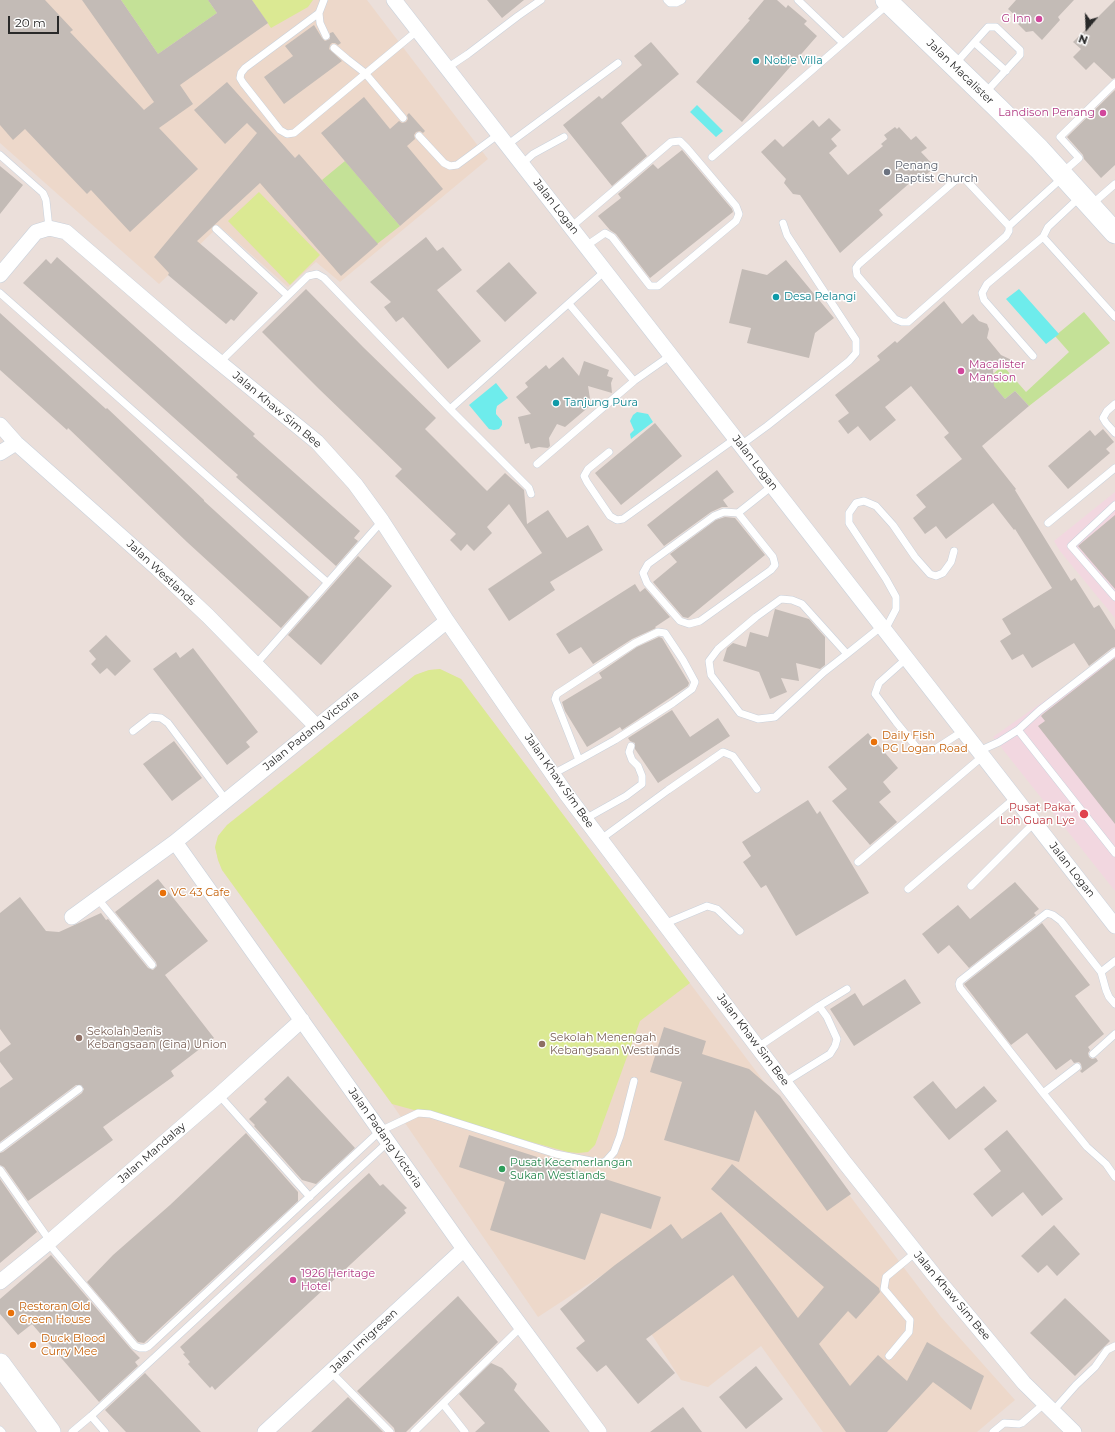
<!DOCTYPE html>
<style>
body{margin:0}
#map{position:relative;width:1115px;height:1432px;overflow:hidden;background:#ebdfda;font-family:Montserrat,sans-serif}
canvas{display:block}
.north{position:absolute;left:1067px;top:8px;width:40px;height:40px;-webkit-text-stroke:3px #fff;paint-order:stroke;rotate:199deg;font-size:11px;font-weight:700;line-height:16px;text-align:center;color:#292929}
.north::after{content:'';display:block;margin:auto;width:14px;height:18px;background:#292929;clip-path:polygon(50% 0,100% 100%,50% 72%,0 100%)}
.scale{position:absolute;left:8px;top:16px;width:51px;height:18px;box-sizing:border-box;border:2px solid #292929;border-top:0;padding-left:5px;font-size:12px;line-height:14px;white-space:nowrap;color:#292929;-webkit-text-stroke:3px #fff;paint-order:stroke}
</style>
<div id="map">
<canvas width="1115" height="1432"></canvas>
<div class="north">N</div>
<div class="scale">20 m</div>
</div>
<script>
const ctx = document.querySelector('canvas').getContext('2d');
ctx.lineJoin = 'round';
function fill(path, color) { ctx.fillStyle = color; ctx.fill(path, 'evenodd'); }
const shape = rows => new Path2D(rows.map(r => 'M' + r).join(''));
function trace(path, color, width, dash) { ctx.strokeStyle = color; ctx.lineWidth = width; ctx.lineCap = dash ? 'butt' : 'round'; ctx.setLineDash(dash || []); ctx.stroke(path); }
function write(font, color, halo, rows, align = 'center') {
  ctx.font = font + ' Montserrat,sans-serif'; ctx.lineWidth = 3; ctx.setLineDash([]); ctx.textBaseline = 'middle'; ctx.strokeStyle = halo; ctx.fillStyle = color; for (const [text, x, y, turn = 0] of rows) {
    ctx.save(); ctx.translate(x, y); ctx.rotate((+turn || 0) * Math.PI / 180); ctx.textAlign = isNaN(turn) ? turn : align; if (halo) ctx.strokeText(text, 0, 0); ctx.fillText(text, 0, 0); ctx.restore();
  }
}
const education = shape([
 [0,0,367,0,488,159,340,282,316,262,288,287,219,226,159,284,0,143],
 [440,669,461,679,941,1317,1015,1400,977,1432,823,1432,761,1346,708,1387,681,1380,610,1270,538,1317,392,1104,222,870,218,860,215,847,218,836,227,825,415,675,429,670]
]);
const medical = shape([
 [1115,492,1115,618,1060,551,1054,541],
 [1115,651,1115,891,993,737]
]);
const green = shape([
 [121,0,208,0,217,13,158,54],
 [345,161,400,226,377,244,322,180],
 [1084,312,1110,343,1029,406,1015,391,1005,399,990,382,993,374,1001,367,1004,367,1026,392,1069,352,1055,336]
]);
const pitch = shape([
 [252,0,313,0,308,7,271,28],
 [259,192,320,255,290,285,228,221],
 [440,669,461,679,690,983,640,1021,595,1145,588,1152,578,1153,568,1152,392,1104,222,870,218,860,215,847,218,836,227,825,415,675,429,670]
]);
const water = shape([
 [697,105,723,131,716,137,690,112],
 [1019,289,1059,334,1046,344,1006,299],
 [496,383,508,398,497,406,496,410,496,414,502,421,502,425,499,429,494,430,489,429,469,405],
 [637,412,648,414,653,422,631,439,630,434,634,430,630,421,633,415]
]);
const building = shape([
 [0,0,45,0,73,30,70,32,144,110,154,102,82,0,121,0,158,54,217,13,208,0,252,0,268,23,180,85,193,104,159,128,198,169,130,232,91,190,87,194,25,129,13,140,0,125],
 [487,0,524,0,502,18],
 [764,0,777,0,786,8,788,5,807,21,804,24,817,36,742,122,696,82,750,20,748,19],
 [1016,0,1074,0,1058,17,1060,20,1042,40,1033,31,1026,32,1017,23,1018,18,1008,9],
 [1115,0,1115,78,1112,79,1094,62,1086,70,1073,57,1081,49,1073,42],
 [314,25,322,38,325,41,330,39,330,33,333,32,341,43,338,45,335,43,332,43,330,45,329,49,342,61,284,104,264,77,293,56,285,46],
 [651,42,679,74,621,123,647,156,612,186,563,125,599,96,602,99,642,65,634,56],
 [227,82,295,158,299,154,378,244,341,276,260,183,197,241,258,293,234,321,231,319,226,324,168,275,169,273,154,257,257,133,247,123,225,144,194,110],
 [1115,90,1115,165,1101,178,1084,159,1083,155,1067,137],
 [364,97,390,129,399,121,402,123,406,122,408,119,407,115,409,113,425,131,423,133,420,131,416,132,414,135,415,139,407,146,443,189,400,226,321,133],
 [829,118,841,130,831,139,837,146,829,153,848,175,883,146,881,144,887,139,884,135,895,127,897,129,899,127,911,140,916,136,927,148,921,152,935,167,915,184,912,181,879,210,883,215,840,253,800,195,793,194,784,183,786,179,761,152,775,139,783,147,813,120,819,127],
 [682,150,732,209,733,212,650,278,616,234,610,230,598,216,621,198,618,194,653,164,658,169],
 [0,166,23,185,0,214],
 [426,237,437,251,443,247,462,270,437,290,481,341,448,369,403,317,396,322,384,307,391,302,370,282],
 [57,257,255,434,253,436,360,531,354,538,358,541,336,566,236,477,238,475,23,283,46,259,51,264],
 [786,260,834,318,815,333,809,358,747,343,751,328,729,323,742,269,767,275],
 [509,262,537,293,505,322,476,291],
 [306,289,363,347,436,418,425,429,487,491,505,473,524,490,527,524,548,510,567,538,588,525,603,550,550,582,555,590,509,621,488,589,542,553,509,504,487,527,492,533,474,551,467,544,461,551,450,540,456,534,395,476,402,469,319,389,262,332],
 [944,301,962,324,973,314,979,321,987,324,989,329,987,338,1001,355,1018,363,993,370,994,386,1005,399,1015,391,1029,406,982,446,1016,489,1015,490,1071,581,1075,578,1094,608,1099,605,1115,630,1115,647,1112,648,1089,666,1074,643,1032,668,1023,654,1012,660,1000,641,1011,634,1002,619,1052,588,1015,529,1014,530,993,503,946,539,936,526,925,534,913,518,926,507,916,495,962,459,944,437,949,433,911,386,885,407,896,420,870,441,858,426,848,434,838,421,849,413,835,395,880,360,877,356,895,341,897,343],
 [0,313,106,409,107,408,204,500,204,501,309,597,281,628,187,542,68,428,67,430,0,370],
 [563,357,579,376,584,361,609,370,607,376,613,378,611,383,612,393,588,386,591,405,565,427,557,424,549,438,550,446,548,448,539,447,531,449,529,443,525,444,518,417,531,414,516,397,528,387,525,383,546,365,549,369],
 [655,423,682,456,621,505,595,473],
 [1103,429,1114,442,1106,449,1110,453,1068,489,1048,466,1090,430,1095,436],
 [717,470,734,492,723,500,728,507,722,507,711,512,664,546,647,525],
 [1115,515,1115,589,1078,546],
 [725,517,735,518,765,555,688,618,683,617,653,582,677,562,670,554,716,520],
 [358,556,392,586,321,665,288,635],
 [635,584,640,592,645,588,670,617,655,627,656,628,632,639,593,664,581,647,569,654,556,634],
 [775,609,809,619,816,627,825,637,825,665,820,669,796,663,799,681,781,678,787,692,770,699,759,672,723,661,727,648,733,643,746,647,750,632,768,637],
 [106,635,131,661,115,676,107,668,100,674,91,664,96,659,89,651],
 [659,637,662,638,689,683,688,686,622,730,620,727,587,747,565,711,562,702,602,678,599,673,637,647],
 [193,648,258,732,246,742,250,747,227,765,153,669,176,652,180,658],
 [1115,658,1115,824,1038,726,1045,721,1041,716,1043,714],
 [672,710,690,737,718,718,730,736,658,783,635,749,635,743,630,741,628,738],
 [868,733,898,768,883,782,891,792,879,802,897,822,870,845,832,801,847,789,828,767],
 [174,741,202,778,172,801,143,764],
 [808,800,817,814,820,811,869,893,796,936,766,885,761,888,743,862,751,856,742,842],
 [158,879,208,941,165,975,214,1038,171,1071,174,1076,103,1127,113,1140,28,1201,4,1167,0,1165,0,1153,3,1152,82,1093,84,1089,81,1085,76,1085,0,1142,0,1088,13,1079,0,1062,0,1052,11,1044,0,1029,0,913,20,897,46,931,59,932,101,913,106,920,108,919,148,968,153,970,157,966,156,962,115,912],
 [1015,882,1039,909,1034,913,1036,915,969,968,949,945,938,954,922,934,958,905,970,919],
 [1042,923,1090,985,1075,996,1104,1034,1088,1047,1090,1050,1088,1053,1089,1057,1092,1059,1096,1058,1098,1061,1082,1073,1080,1071,1082,1069,1081,1064,1079,1062,1074,1063,1071,1059,1056,1070,1027,1033,1011,1045,964,984],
 [905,979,921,1003,854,1046,830,1009,855,993,863,1006],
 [664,1027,706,1041,702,1054,749,1069,780,1096,851,1194,827,1211,755,1110,739,1162,664,1140,682,1082,650,1072],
 [288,1076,355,1148,316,1184,302,1180,254,1126,255,1125,249,1119,267,1102,264,1099],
 [933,1081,956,1109,984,1086,997,1101,949,1140,913,1097],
 [1007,1130,1063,1199,1042,1216,1023,1192,992,1217,973,1194,1001,1171,984,1149],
 [246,1133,298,1192,298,1201,144,1343,138,1342,87,1282,113,1255,170,1205],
 [469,1135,661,1197,651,1229,601,1213,585,1260,490,1230,505,1182,459,1167],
 [732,1164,879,1288,880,1292,856,1319,848,1311,819,1344,850,1386,878,1355,907,1381,927,1342,984,1376,971,1410,933,1382,887,1432,846,1432,733,1275,646,1339,675,1373,638,1404,606,1365,597,1372,576,1348,585,1341,560,1309,615,1265,671,1224,682,1239,721,1212,798,1318,824,1287,711,1189],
 [369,1173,380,1186,383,1184,407,1208,404,1210,406,1213,215,1390,212,1386,210,1388,188,1364,190,1362,183,1354,185,1353,180,1347],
 [0,1179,37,1232,0,1263],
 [1054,1225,1080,1254,1057,1276,1047,1265,1038,1273,1021,1256],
 [51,1255,131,1349,140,1358,135,1362,138,1366,99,1402,32,1324,18,1335,0,1314,0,1299],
 [458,1296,498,1342,406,1432,395,1432,394,1428,357,1391],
 [1065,1298,1110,1341,1075,1376,1030,1333],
 [491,1363,502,1368,517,1384,514,1390,550,1432,475,1432,485,1423,459,1394],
 [756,1366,783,1399,746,1429,719,1397],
 [145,1373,201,1432,126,1432,105,1410],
 [348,1397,383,1432,311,1432],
 [683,1407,702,1432,650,1432]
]);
const lane = shape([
 [324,0,319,13,245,68,241,73,240,78,243,83,280,130,287,134,294,133,418,30],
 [667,0,670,3,676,3,682,0],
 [798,0,843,43],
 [319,13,320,23,326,36],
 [975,43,1006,71],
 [334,48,347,59,365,73,403,118],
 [955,64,988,27,996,27,1020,50,1020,55,985,93],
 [447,68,468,54,518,16,541,0],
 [419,136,444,163,450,166,457,165,499,134],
 [507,145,618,63],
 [0,155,43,193,46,200,49,228],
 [712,157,887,5],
 [522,164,533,154,564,137],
 [1063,172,1079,158,1060,137,1115,83],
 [961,177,966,180,1009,226,1009,231,1006,236,908,322,902,322,895,319,857,275,856,268,859,264,957,179,961,177],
 [1092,204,1115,184],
 [1009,226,1062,178],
 [571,227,671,142,680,141,687,148,736,206,739,214,736,221,658,286,650,286,612,237,605,233,586,246],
 [216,229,287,295],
 [1043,237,1115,317],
 [0,293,327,582],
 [569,304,634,381],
 [1033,356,984,300,982,293,987,284,1043,237,1048,227,1081,196],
 [219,363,308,276,317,274,324,278,450,409,529,488,531,494],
 [1115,404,1107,411,1103,418,1106,423,1115,433],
 [450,409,605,271],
 [741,445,767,426,824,381,849,361,856,353,856,340,787,235,783,223],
 [609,452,588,469,584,476,587,482,610,516,617,520,623,519,736,438],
 [537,464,634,381,671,355],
 [1115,505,1071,546,1115,597],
 [738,513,773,557,775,565,771,570,700,621,689,624,680,621,647,583,643,573,648,564,714,516,724,512,738,513,772,486],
 [1048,523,1115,468],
 [885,630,896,609,896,597,886,579,849,523,849,513,856,503,864,501,876,506,893,525,915,557,930,574,936,576,943,573,951,562,954,551],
 [847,654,802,604,792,600,781,599,756,617,718,649,709,661,711,675,740,713,758,719,775,717,824,672,847,654,882,626],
 [907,658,879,683,875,694,896,722,918,749,932,751,963,731],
 [256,664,382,521],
 [1018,730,1040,710,1115,652],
 [133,731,151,717,161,718,168,723,226,800],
 [979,751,999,742,1018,730,1115,853],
 [553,774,579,760,615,740,673,703,692,689,695,682,683,660,665,633,658,632,635,643,557,694,555,699,579,760],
 [585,819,626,796,642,784,642,776,638,766,632,760,629,752,631,746],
 [601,839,668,790,723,752,733,756,757,789],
 [858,862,983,756],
 [971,886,1035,822],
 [908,889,1015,798],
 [98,899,152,965],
 [664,924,707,906,717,909,740,931],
 [1101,972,1115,961],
 [1115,1004,1109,997,1106,990,1101,972,1061,921,1053,915,1047,913,960,981,959,984,960,988,1043,1093,1087,1147,1106,1164,1115,1177],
 [758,1047,819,1006],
 [1093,1054,1115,1034],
 [785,1082,830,1054,835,1046,837,1039,827,1017,819,1006,847,989],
 [1043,1093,1077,1067],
 [219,1095,310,1197],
 [0,1148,79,1089],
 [0,1170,50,1241],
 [48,1243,135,1346,140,1348,145,1348,149,1346,380,1131,418,1113,430,1114,556,1154,601,1163,606,1161,614,1152,620,1136,634,1081],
 [889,1356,909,1332,910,1320,884,1289,886,1277,916,1252],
 [331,1372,390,1432],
 [443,1404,465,1432],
 [1053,1411,1076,1385,1095,1367,1107,1350,1115,1346],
 [91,1416,105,1432],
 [0,1430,2,1432],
 [72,1432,91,1416,388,1142],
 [414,1432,521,1327],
 [993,1432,1004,1423,1019,1424,1022,1423,1045,1403]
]);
const street = shape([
 [394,0,1115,926],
 [0,275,36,232,49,228,66,232,186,335,317,442,355,484,382,521,447,621,567,795,845,1163,934,1275,1024,1383,1074,1432],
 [0,425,16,443,158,569,208,616,316,726],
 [0,453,16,443],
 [175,842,464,1249,599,1432],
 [72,917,175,842,447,621],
 [0,1282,48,1243,219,1095,302,1020],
 [265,1432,464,1249]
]);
const secondary = shape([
 [886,0,999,109,1039,149,1115,233],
 [0,1364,50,1432]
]);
const markers = [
 [1039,19,4,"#d1479c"],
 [756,61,4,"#0f9aa8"],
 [1103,113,4,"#d1479c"],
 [887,172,4,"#6b7280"],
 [776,297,4,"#0f9aa8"],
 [961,371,4,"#d1479c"],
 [556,403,4,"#0f9aa8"],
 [874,742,4,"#e8710a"],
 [1084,814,5,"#e0444e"],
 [163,893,4,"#e8710a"],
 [79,1038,4,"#8d6e63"],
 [542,1044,4,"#8d6e63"],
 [502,1169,4,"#2e9e5b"],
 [293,1280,4,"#d1479c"],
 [11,1313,4,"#e8710a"],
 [33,1345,4,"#e8710a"]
];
const hotelNames = [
 ["G Inn",1031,19],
 ["Landison Penang",1095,113],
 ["Macalister",969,365,"left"],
 ["Mansion",969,378,"left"],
 ["1926 Heritage",301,1274,"left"],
 ["Hotel",301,1287,"left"]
];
const cultureNames = [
 ["Noble Villa",764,61],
 ["Desa Pelangi",784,297],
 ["Tanjung Pura",564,403]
];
const streetNames = [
 ["Jalan Macalister",960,72,44],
 ["Jalan Logan",556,207,52],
 ["Jalan Khaw Sim Bee",277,410,40],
 ["Jalan Logan",755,463,52],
 ["Jalan Westlands",161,573,43],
 ["Jalan Padang Victoria",311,731,-39],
 ["Jalan Khaw Sim Bee",559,781,55],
 ["Jalan Logan",1072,870,52],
 ["Jalan Khaw Sim Bee",753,1040,53],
 ["Jalan Padang Victoria",385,1138,55],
 ["Jalan Mandalay",152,1153,-41],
 ["Jalan Khaw Sim Bee",952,1296,50],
 ["Jalan Imigresen",364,1341,-43]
];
const worshipNames = [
 ["Penang",895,166],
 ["Baptist Church",895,179]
];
const foodNames = [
 ["Daily Fish",882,736],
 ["PG Logan Road",882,749],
 ["VC 43 Cafe",171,893],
 ["Restoran Old",19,1307],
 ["Green House",19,1320],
 ["Duck Blood",41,1339],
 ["Curry Mee",41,1352]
];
const healthNames = [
 ["Pusat Pakar",1075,808],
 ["Loh Guan Lye",1075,821]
];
const educationNames = [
 ["Sekolah Jenis",87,1032],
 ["Kebangsaan (Cina) Union",87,1045],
 ["Sekolah Menengah",550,1038],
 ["Kebangsaan Westlands",550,1051]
];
const leisureNames = [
 ["Pusat Kecemerlangan",510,1163],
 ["Sukan Westlands",510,1176]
];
fill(education, '#edd8ca');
fill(medical, '#f2d7e0');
fill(green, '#c4e197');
fill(pitch, '#dbe993');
fill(water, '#6eecec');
fill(building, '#c3bbb6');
trace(lane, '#c9d1db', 8);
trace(street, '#c9d1db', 16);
trace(secondary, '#c9d1db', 22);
trace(lane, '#fff', 7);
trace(street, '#fff', 15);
trace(secondary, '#fff', 21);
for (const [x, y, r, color] of markers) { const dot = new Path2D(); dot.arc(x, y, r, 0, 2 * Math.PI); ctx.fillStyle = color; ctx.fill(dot); trace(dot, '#fff', 1.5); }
write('11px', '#b23c85', '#fff', hotelNames, 'right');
write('11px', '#0d838f', '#fff', cultureNames, 'left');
write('11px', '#292929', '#fff', streetNames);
write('11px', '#5b616d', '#fff', worshipNames, 'left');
write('11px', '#c56008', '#fff', foodNames, 'left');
write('11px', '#be3a42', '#fff', healthNames, 'right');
write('11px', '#785e54', '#fff', educationNames, 'left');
write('11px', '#27864d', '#fff', leisureNames, 'left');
</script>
